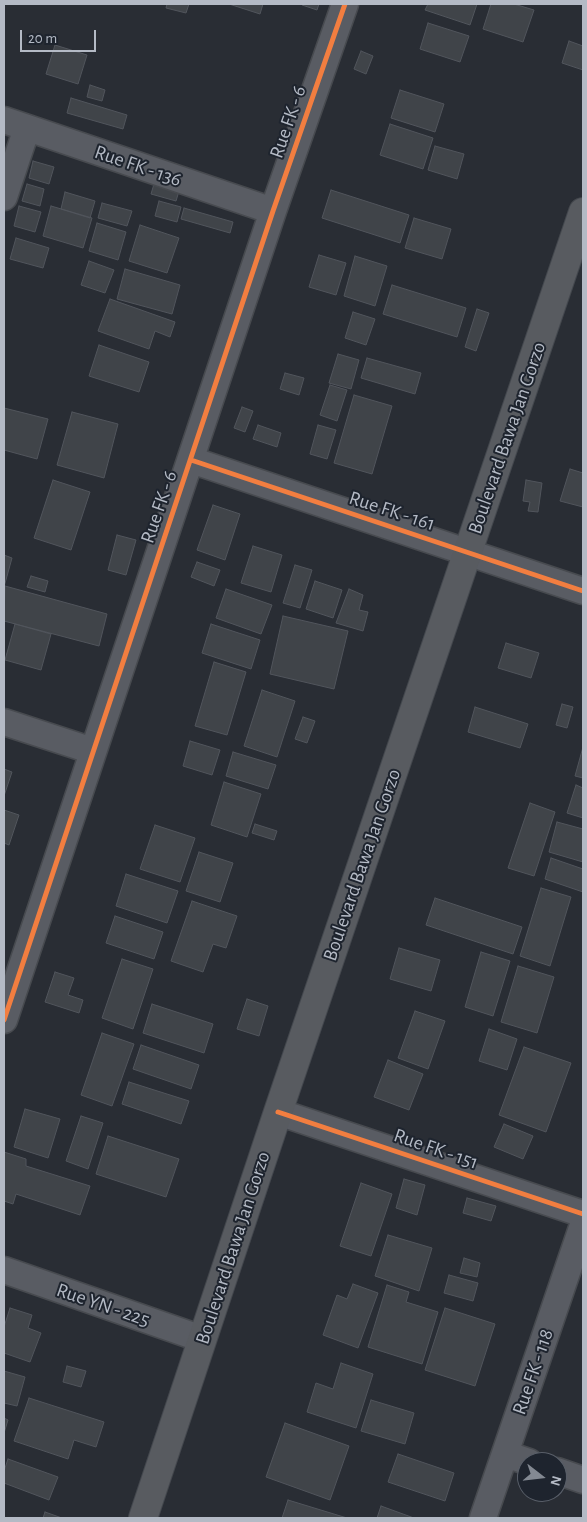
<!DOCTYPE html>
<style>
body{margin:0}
#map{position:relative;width:587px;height:1522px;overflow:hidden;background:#292d34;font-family:"Alegreya Sans",sans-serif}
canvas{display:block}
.frame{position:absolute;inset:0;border:5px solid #b4bac5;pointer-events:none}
.north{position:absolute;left:517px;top:1452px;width:50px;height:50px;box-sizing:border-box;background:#1e242e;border:1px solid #5a606a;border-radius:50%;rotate:106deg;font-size:14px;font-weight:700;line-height:20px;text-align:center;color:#b4bac5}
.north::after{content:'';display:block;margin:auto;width:18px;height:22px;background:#838992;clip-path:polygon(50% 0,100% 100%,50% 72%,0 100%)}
.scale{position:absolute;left:20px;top:30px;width:76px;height:22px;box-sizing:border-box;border:2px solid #b4bac5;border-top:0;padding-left:6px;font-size:15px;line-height:18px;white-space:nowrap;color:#b4bac5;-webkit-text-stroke:4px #1e242e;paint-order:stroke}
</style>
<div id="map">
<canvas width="587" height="1522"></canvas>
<div class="frame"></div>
<div class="north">N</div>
<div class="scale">20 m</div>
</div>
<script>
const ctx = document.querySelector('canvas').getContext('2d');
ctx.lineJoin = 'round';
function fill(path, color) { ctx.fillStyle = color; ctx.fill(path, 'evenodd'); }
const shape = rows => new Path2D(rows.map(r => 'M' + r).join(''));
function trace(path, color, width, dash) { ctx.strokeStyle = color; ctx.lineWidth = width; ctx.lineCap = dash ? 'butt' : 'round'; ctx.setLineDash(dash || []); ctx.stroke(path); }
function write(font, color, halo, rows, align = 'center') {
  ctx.font = font + ' "Alegreya Sans",sans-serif'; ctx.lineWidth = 4; ctx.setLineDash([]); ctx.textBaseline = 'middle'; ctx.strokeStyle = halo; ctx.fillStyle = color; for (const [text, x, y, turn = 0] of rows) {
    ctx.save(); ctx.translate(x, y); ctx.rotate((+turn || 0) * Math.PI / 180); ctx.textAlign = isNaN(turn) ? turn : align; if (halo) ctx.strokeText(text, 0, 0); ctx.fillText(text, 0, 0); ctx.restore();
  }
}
const building = shape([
 [167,4,189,4,186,13,166,8,167,4],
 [229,4,263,4,260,14,229,4],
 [303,4,319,4,317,10,302,5,303,4],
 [428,4,477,4,470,25,425,10,428,4],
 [491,4,514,4,534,10,523,42,483,29,491,4],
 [428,23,469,36,460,62,420,49,428,23],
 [569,41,583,46,583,70,562,63,569,41],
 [55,45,87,55,78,84,46,74,55,45],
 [361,51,373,56,366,74,354,69,361,51],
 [90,85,105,90,102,101,87,97,90,85],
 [400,90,444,104,435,132,391,118,400,90],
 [71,98,127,115,123,129,67,113,71,98],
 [390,124,433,138,423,169,380,155,390,124],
 [435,146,464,154,457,179,428,170,435,146],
 [33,161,54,167,49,184,29,178,33,161],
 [27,184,44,189,40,206,22,201,27,184],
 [154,184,179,191,176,201,151,194,154,184],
 [331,190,409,215,400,243,322,218,331,190],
 [65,192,95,201,90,218,61,209,65,192],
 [159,201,181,207,177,222,155,216,159,201],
 [102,203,132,211,127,226,98,218,102,203],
 [19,206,41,212,35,232,14,226,19,206],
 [51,206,92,218,83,248,43,236,51,206],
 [184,208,233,222,230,233,181,219,184,208],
 [414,218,451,229,442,259,405,248,414,218],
 [97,223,126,232,118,260,89,251,97,223],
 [140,225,179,238,167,273,129,261,140,225],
 [16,238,49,248,43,268,10,259,16,238],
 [319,255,346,263,336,295,309,287,319,255],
 [355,256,387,266,375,306,344,296,355,256],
 [89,261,114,270,105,293,81,285,89,261],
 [125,269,180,285,172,314,117,299,125,269],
 [392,285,466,308,457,337,383,314,392,285],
 [110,299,175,322,170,337,155,331,149,349,98,331,110,299],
 [477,309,489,313,476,351,465,347,477,309],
 [353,312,375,319,366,345,345,338,353,312],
 [99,345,149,362,139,392,89,376,99,345],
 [338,354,359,360,351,389,329,383,338,354],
 [367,358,421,373,415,394,361,378,367,358],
 [285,373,304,378,299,395,280,389,285,373],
 [330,385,347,390,337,421,320,415,330,385],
 [354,395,392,406,372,474,334,463,354,395],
 [242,407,253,411,245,432,234,428,242,407],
 [4,408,48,419,37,459,4,450,4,408],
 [72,412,118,424,104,478,57,465,72,412],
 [258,425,281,433,277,447,253,439,258,425],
 [318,425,336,430,327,459,310,454,318,425],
 [570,469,583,473,583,507,560,501,570,469],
 [53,480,90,492,71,550,34,538,53,480],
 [526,480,542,483,538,512,528,511,530,502,523,501,526,480],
 [213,505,240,514,225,560,197,550,213,505],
 [117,535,136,540,126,575,108,570,117,535],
 [253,546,282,555,271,592,241,583,253,546],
 [4,555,12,558,4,587,4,555],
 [197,562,220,570,214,586,191,577,197,562],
 [295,565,312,570,300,608,283,603,295,565],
 [31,576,48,581,45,592,27,587,31,576],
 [315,581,342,590,333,618,306,609,315,581],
 [5,586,107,614,99,646,4,621,5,586],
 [226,589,272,605,261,634,216,618,226,589],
 [349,589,363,595,359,610,368,612,363,631,336,623,349,589],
 [283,616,348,631,334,689,270,674,283,616],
 [15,624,51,634,41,670,5,660,15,624],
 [211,624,260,640,251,669,202,653,211,624],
 [506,643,539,653,531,678,498,668,506,643],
 [214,662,246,672,227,735,195,726,214,662],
 [262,690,295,701,277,757,244,746,262,690],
 [562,704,573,707,567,728,556,725,562,704],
 [475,707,528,724,520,748,468,732,475,707],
 [303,717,315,721,307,743,295,739,303,717],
 [190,741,220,750,212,775,183,766,190,741],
 [583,747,583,778,575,776,583,747],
 [233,752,276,765,268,789,226,776,233,752],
 [4,769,12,772,4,796,4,769],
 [224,782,261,794,247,837,211,825,224,782],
 [576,785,583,788,583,818,567,813,576,785],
 [530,803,555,812,534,876,508,868,530,803],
 [4,810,19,815,9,845,4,843,4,810],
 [557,822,583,829,583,862,549,852,557,822],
 [255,824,277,831,274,840,252,833,255,824],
 [155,825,195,838,180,882,140,869,155,825],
 [199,852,233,863,220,902,186,891,199,852],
 [551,858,583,869,583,892,545,879,551,858],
 [126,874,178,891,167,923,116,906,126,874],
 [541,888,571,897,550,966,520,956,541,888],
 [435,898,522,927,513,954,426,925,435,898],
 [192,901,237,916,226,948,213,944,203,972,171,961,192,901],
 [115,916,163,932,154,959,106,943,115,916],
 [399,948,440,960,431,991,390,979,399,948],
 [481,952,510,961,493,1016,465,1007,481,952],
 [122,959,153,969,133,1029,102,1018,122,959],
 [518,966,554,977,537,1033,501,1022,518,966],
 [55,972,74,978,68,995,83,1000,79,1013,45,1002,55,972],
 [247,999,268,1006,259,1036,237,1029,247,999],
 [152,1004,213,1024,204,1053,143,1033,152,1004],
 [415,1011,445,1021,428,1069,398,1058,415,1011],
 [489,1029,517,1039,507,1070,479,1061,489,1029],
 [102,1033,134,1044,112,1106,81,1095,102,1033],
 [141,1045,199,1065,191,1089,133,1069,141,1045],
 [524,1047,571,1063,546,1132,499,1115,524,1047],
 [388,1060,423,1074,409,1110,374,1097,388,1060],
 [129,1082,189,1101,181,1124,122,1104,129,1082],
 [25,1109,60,1119,48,1158,14,1147,25,1109],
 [81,1116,103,1123,88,1169,66,1161,81,1116],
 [504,1124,533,1136,523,1159,494,1147,504,1124],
 [108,1136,179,1159,166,1197,96,1174,108,1136],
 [4,1152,26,1159,26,1166,90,1186,80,1215,16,1194,13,1204,4,1201,4,1152],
 [404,1179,425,1185,417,1215,396,1208,404,1179],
 [361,1183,392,1194,371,1256,340,1246,361,1183],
 [467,1198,496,1206,491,1221,463,1213,467,1198],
 [388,1235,432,1248,419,1291,375,1276,388,1235],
 [464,1258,480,1263,477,1277,460,1273,464,1258],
 [449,1275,478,1283,473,1301,444,1293,449,1275],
 [353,1284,378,1293,358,1348,323,1335,337,1295,347,1299,353,1284],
 [387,1285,409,1292,406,1302,438,1312,422,1364,368,1347,387,1285],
 [10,1308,32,1315,28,1328,41,1333,30,1362,4,1353,4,1327,10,1308],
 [445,1308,495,1324,475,1386,425,1370,445,1308],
 [341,1363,373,1374,356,1428,307,1412,316,1383,333,1389,341,1363],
 [67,1366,86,1371,81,1387,63,1382,67,1366],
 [4,1371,25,1377,17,1406,4,1403,4,1371],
 [29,1398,104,1422,96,1447,74,1440,68,1459,14,1441,29,1398],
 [371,1400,414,1413,405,1444,361,1431,371,1400],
 [4,1418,8,1420,4,1433,4,1418],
 [285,1423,349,1446,330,1500,266,1477,285,1423],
 [398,1454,454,1473,445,1501,388,1482,398,1454],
 [8,1459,58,1477,49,1500,4,1483,4,1471,8,1459],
 [288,1500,347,1518,282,1518,288,1500],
 [381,1506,414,1518,377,1518,381,1506],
 [45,1512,62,1518,43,1518,45,1512]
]);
const minor = shape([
 [4,120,273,211],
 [4,197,27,128],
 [191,460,583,591],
 [4,722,93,751],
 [4,1020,273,211,345,4],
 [278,1112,583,1214],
 [4,1270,202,1339],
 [505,1454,529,1462],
 [557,1471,583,1480],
 [483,1518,583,1225]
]);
const secondary = shape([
 [143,1518,278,1112,583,212]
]);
const cycleway = shape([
 [191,460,583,591],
 [4,1020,273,211,345,4],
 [278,1112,583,1214]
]);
const streetNames = [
 ["Rue FK - 6",288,122,-71],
 ["Rue FK - 136",138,166,19],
 ["Boulevard Bawa Jan Gorzo",507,438,-71],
 ["Rue FK - 6",159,507,-71],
 ["Rue FK - 161",392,511,18],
 ["Boulevard Bawa Jan Gorzo",362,865,-71],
 ["Rue FK - 151",436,1149,19],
 ["Boulevard Bawa Jan Gorzo",233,1248,-72],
 ["Rue YN - 225",103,1305,19],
 ["Rue FK - 118",533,1372,-71]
];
fill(building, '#404449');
trace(building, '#51555c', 1);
trace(minor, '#474a4f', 29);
trace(secondary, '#44484e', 30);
trace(minor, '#595c63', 26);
trace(secondary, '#585b60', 28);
trace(cycleway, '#f27e40', 5);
write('20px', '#b4bac5', '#1e242e', streetNames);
</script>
